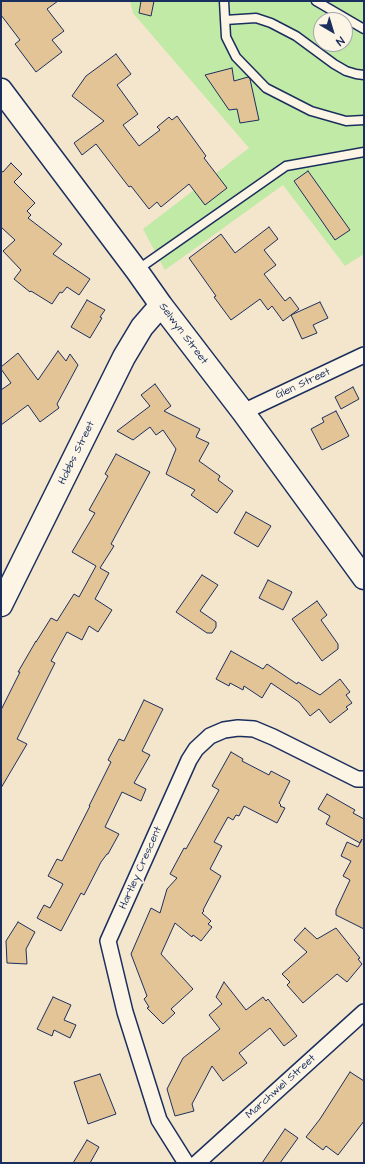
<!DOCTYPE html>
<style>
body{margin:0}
#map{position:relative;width:365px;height:1164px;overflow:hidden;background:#f4e6cd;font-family:"Architects Daughter",sans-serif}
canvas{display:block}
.frame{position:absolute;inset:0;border:2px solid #1b2f5e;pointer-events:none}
.north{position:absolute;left:313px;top:12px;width:40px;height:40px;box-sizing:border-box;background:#fcf5e5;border:1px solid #a2a6af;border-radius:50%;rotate:142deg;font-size:11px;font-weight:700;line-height:16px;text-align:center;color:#1b2f5e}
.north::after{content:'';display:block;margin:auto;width:14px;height:18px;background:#1b2f5e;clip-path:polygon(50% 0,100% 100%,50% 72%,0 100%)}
</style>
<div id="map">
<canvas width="365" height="1164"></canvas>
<div class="frame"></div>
<div class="north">N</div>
</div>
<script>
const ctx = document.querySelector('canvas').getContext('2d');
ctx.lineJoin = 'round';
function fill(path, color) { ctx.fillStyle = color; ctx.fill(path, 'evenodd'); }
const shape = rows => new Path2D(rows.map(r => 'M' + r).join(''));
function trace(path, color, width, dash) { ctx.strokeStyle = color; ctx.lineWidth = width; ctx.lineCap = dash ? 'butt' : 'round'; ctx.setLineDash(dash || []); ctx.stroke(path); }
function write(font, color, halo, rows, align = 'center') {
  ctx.font = font + ' "Architects Daughter",sans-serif'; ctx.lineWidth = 3.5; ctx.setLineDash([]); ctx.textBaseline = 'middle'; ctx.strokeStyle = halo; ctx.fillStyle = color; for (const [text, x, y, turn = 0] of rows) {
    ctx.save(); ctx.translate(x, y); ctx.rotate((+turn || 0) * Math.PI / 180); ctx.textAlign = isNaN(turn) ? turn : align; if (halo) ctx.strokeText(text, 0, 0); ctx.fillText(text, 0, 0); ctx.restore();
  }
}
const green = shape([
 [130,1,364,1,364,254,345,266,283,185,165,270,143,229,249,148,133,13],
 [321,20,345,20,345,44,321,44]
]);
const building = shape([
 [1,1,58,1,47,9,64,31,52,40,62,52,36,72,15,44,20,40,1,15,1,1],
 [141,1,154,1,151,16,139,13,141,1],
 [116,54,131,74,117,85,138,114,123,125,139,146,160,130,157,127,169,117,172,120,177,116,206,156,204,158,227,188,205,205,189,184,161,207,157,202,149,209,131,186,129,187,96,144,82,155,74,143,104,121,72,96,86,76,116,54],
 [232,68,234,81,248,77,250,79,259,120,240,123,237,109,229,110,205,75,232,68],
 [11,163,22,174,14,182,35,203,27,211,31,215,28,218,62,244,53,254,90,279,79,295,67,287,62,293,60,292,52,304,31,291,30,292,14,279,21,270,3,251,15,240,1,227,1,171,3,172,11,163],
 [308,171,350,230,335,240,294,181,308,171],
 [269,227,278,239,264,250,276,265,264,274,285,301,290,297,299,309,283,321,272,306,268,310,260,299,231,320,214,297,216,296,189,258,221,234,235,253,269,227],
 [87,300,105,310,100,317,102,318,90,338,71,327,87,300],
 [320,302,328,318,313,325,317,333,302,339,291,315,320,302],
 [58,351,66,361,70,354,78,365,57,404,59,408,40,422,28,405,1,425,1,390,11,383,1,369,1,367,18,353,38,380,58,351],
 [155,384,171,406,164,411,200,429,196,437,209,443,199,461,220,476,218,480,233,491,217,513,191,495,195,490,166,474,176,449,163,430,156,435,150,427,133,440,117,431,150,406,141,395,155,384],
 [353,387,359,399,341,409,335,397,353,387],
 [336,411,349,436,322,450,311,429,324,422,322,418,336,411],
 [116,454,150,472,111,544,114,546,100,568,109,573,95,599,112,610,98,632,89,626,82,640,67,632,51,661,55,663,17,739,27,744,1,788,1,710,20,672,18,672,36,641,36,642,51,618,57,621,74,594,79,597,96,566,72,552,95,513,89,510,108,476,105,474,116,454],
 [246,512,271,526,258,547,234,533,246,512],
 [202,575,218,585,200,611,216,622,216,627,212,633,207,633,176,612,202,575],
 [268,580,292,592,283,610,259,598,268,580],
 [317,601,327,615,321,620,338,644,338,649,322,661,292,619,317,601],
 [231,651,263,669,267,664,297,684,298,682,320,695,340,679,350,692,346,695,352,703,346,707,348,709,330,723,319,709,310,716,299,702,271,683,262,698,244,686,243,690,230,683,229,686,216,679,231,651],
 [144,700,163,709,142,751,150,755,134,783,146,789,141,801,122,792,105,827,119,834,108,854,107,854,101,862,84,895,81,893,61,931,37,918,44,905,50,908,63,884,48,876,57,859,62,861,90,806,89,806,111,762,108,760,119,739,124,741,144,700],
 [231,752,243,759,242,761,269,775,271,771,290,781,279,803,281,805,280,806,285,808,277,823,244,806,239,816,236,815,233,820,228,817,214,842,222,846,210,869,221,876,203,910,204,911,202,913,211,921,208,924,212,927,201,941,193,935,192,937,175,923,161,954,193,989,171,1009,175,1013,163,1024,147,1008,149,1007,144,999,147,996,131,954,151,908,160,913,167,889,177,878,170,874,184,848,186,849,219,790,212,786,231,752],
 [327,794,355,810,353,813,364,819,364,929,336,915,336,910,350,880,343,876,351,861,341,856,347,842,358,847,362,839,360,843,326,824,330,816,318,809,327,794],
 [18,922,35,932,26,949,27,964,7,963,6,941,18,922],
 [305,928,317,939,336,928,360,958,358,959,362,964,347,982,337,974,303,1003,287,985,290,982,282,974,307,952,294,940,305,928],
 [224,982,246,1010,263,997,266,1001,268,999,297,1036,284,1046,270,1028,239,1053,247,1063,223,1081,212,1066,192,1104,194,1111,175,1116,167,1089,183,1058,220,1029,209,1015,222,1004,216,997,224,982],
 [53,997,71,1005,64,1020,76,1025,70,1038,54,1030,52,1036,37,1029,53,997],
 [350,1072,364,1081,364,1121,338,1155,326,1146,323,1150,306,1137,320,1119,350,1072],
 [100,1074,116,1114,88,1124,74,1082,100,1074],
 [285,1129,298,1138,280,1163,262,1163,285,1129],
 [87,1140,99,1147,90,1163,73,1163,87,1140]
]);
const lane = shape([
 [224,1,226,37,236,57,266,88,311,111,346,121,364,120],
 [316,1,364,29],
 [225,20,256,18,271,23,296,36,334,64,346,71,356,74,364,75],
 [137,270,286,166,364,152]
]);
const street = shape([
 [243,412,364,355],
 [186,1163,159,1120,125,1012,108,941,189,760,196,749,210,736,224,730,238,728,254,729,273,737,357,779,364,779],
 [197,1163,364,1012]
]);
const secondary = shape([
 [1,90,137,271,161,305,243,412,364,578],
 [1,605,124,357,142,327,161,305]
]);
const streetNames = [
 ["Selwyn Street",183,334,53],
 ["Glen Street",303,384,-25],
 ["Hobbs Street",77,453,-64],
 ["Hartley Crescent",141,868,-66],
 ["Marchwiel Street",281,1087,-42]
];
fill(green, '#c0eaa6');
fill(building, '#e3c496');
trace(building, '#1b2f5e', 1);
trace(lane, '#1b2f5e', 11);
trace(street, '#1b2f5e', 18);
trace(secondary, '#1b2f5e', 25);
trace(lane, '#fcf5e5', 8);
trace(street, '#fcf5e5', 15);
trace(secondary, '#fcf5e5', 22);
write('11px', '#1b2f5e', '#fcf5e5', streetNames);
</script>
